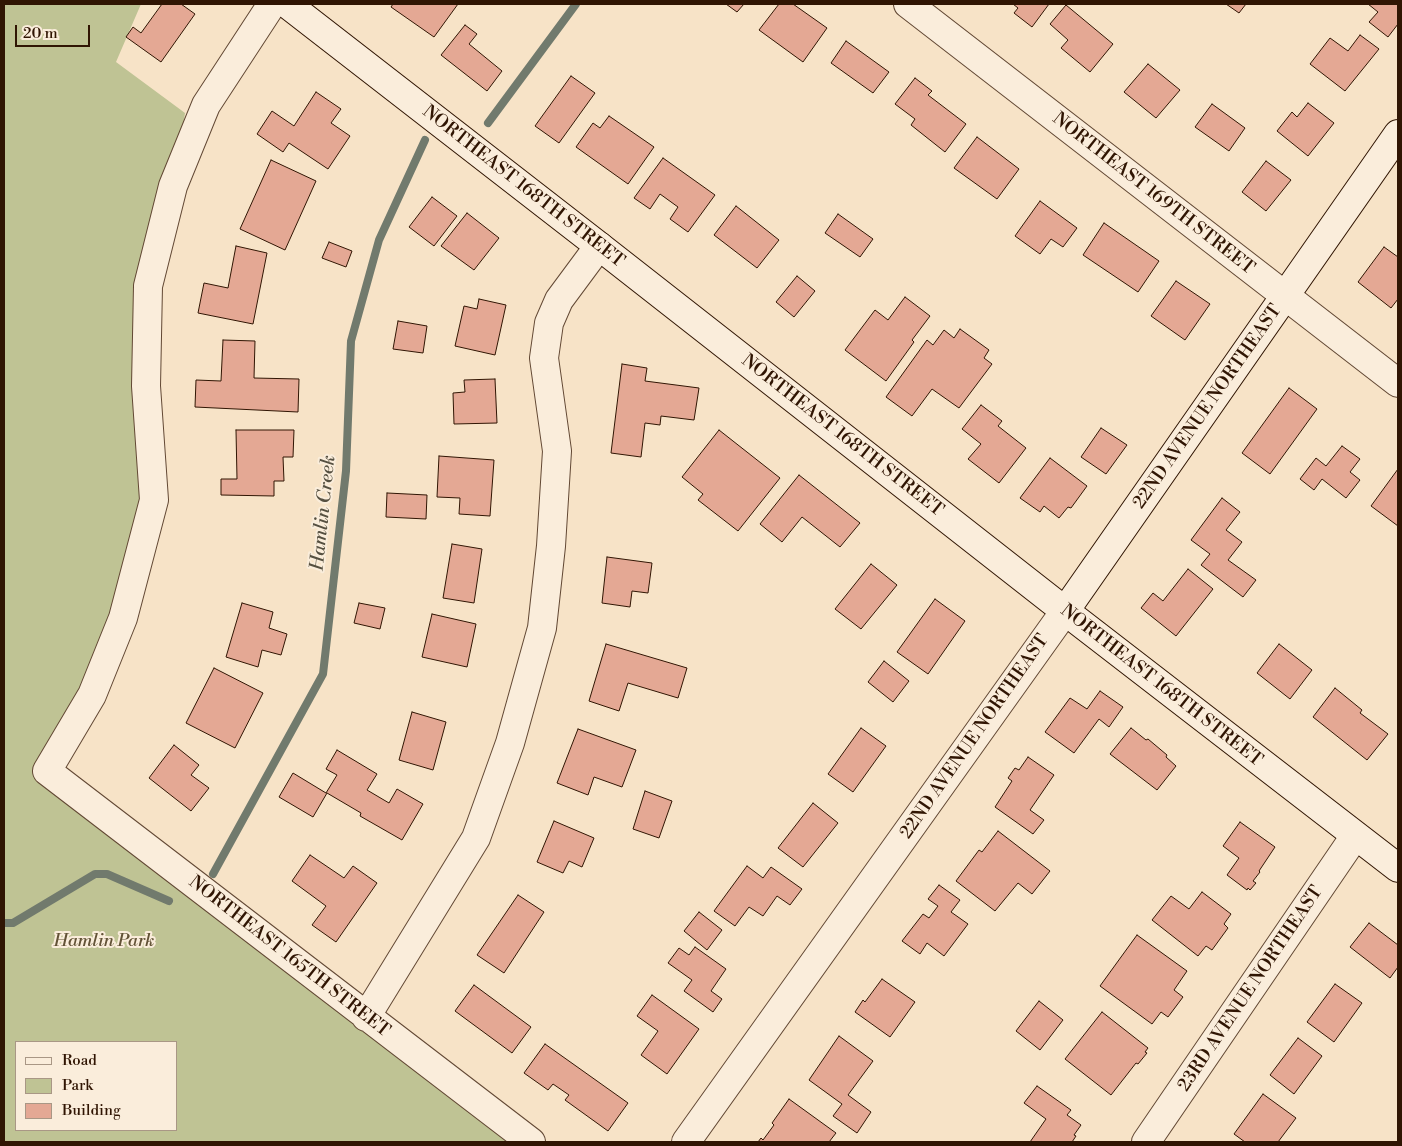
<!DOCTYPE html>
<style>
body{margin:0}
#map{position:relative;width:1402px;height:1146px;overflow:hidden;background:#f7e3c7;font-family:"Libre Bodoni",serif}
canvas{display:block}
.frame{position:absolute;inset:0;border:5px solid #301503;pointer-events:none}
.legend{position:absolute;left:15px;top:1041px;width:162px;height:90px;box-sizing:border-box;background:#faeddb;border:1px solid #a99785;margin:0;padding:6px 9px;list-style:none;font-size:15px;color:#301503}
.legend li{display:flex;align-items:center;gap:10px;height:25px}
.legend b{width:25px;border:1px solid #a99785}
.scale{position:absolute;left:15px;top:25px;width:75px;height:22px;box-sizing:border-box;border:2px solid #301503;border-top:0;padding-left:6px;font-size:15px;line-height:18px;white-space:nowrap;color:#301503;-webkit-text-stroke:4px #faeddb;paint-order:stroke}
</style>
<div id="map">
<canvas width="1402" height="1146"></canvas>
<div class="frame"></div>
<ul class="legend">
<li><b style="height:6px;background:#faeddb"></b>Road</li>
<li><b style="height:14px;background:#bfc394"></b>Park</li>
<li><b style="height:14px;background:#e4a894"></b>Building</li>
</ul>
<div class="scale">20 m</div>
</div>
<script>
const ctx = document.querySelector('canvas').getContext('2d');
ctx.lineJoin = 'round';
function fill(path, color) { ctx.fillStyle = color; ctx.fill(path, 'evenodd'); }
const shape = rows => new Path2D(rows.map(r => 'M' + r).join(''));
function trace(path, color, width, dash) { ctx.strokeStyle = color; ctx.lineWidth = width; ctx.lineCap = dash ? 'butt' : 'round'; ctx.setLineDash(dash || []); ctx.stroke(path); }
function write(font, color, halo, rows, align = 'center') {
  ctx.font = font + ' "Libre Bodoni",serif'; ctx.lineWidth = 4; ctx.setLineDash([]); ctx.textBaseline = 'middle'; ctx.strokeStyle = halo; ctx.fillStyle = color; for (const [text, x, y, turn = 0] of rows) {
    ctx.save(); ctx.translate(x, y); ctx.rotate((+turn || 0) * Math.PI / 180); ctx.textAlign = isNaN(turn) ? turn : align; if (halo) ctx.strokeText(text, 0, 0); ctx.fillText(text, 0, 0); ctx.restore();
  }
}
const green = shape([
 [4,4,141,4,116,62,185,113,177,165,148,286,154,500,51,774,532,1142,4,1142],
 [16,1042,176,1042,176,1130,16,1130]
]);
const stream = shape([
 [488,123,576,4],
 [213,874,323,674,346,471,351,341,379,240,425,140],
 [4,923,13,923,95,874,107,874,169,901]
]);
const building = shape([
 [162,4,181,4,195,14,161,62,126,37,133,27,141,33,162,4],
 [393,4,458,4,434,37,391,7,393,4],
 [726,4,744,4,737,12,726,4],
 [779,4,793,4,827,28,803,62,759,30,779,4],
 [1013,4,1049,4,1032,27,1014,13,1018,8,1013,4],
 [1226,4,1246,4,1239,13,1226,4],
 [1368,4,1398,4,1398,24,1388,37,1369,22,1378,12,1368,4],
 [1066,5,1113,44,1090,72,1061,48,1068,40,1050,24,1066,5],
 [465,25,477,34,469,44,502,71,487,91,441,55,465,25],
 [1360,35,1379,49,1345,91,1310,64,1330,38,1348,51,1360,35],
 [846,41,889,72,873,93,831,63,846,41],
 [1148,64,1180,90,1156,118,1124,92,1148,64],
 [571,76,595,93,559,143,535,126,571,76],
 [915,78,932,91,928,95,966,124,945,152,911,125,915,119,895,104,915,78],
 [316,92,341,109,331,123,350,136,328,169,289,143,283,152,257,134,272,111,294,126,316,92],
 [1308,103,1334,123,1308,156,1277,131,1292,112,1297,117,1308,103],
 [1212,104,1245,128,1229,151,1195,127,1212,104],
 [609,116,654,147,628,184,576,147,593,123,600,128,609,116],
 [977,137,1019,169,997,199,954,168,977,137],
 [663,158,715,195,688,232,670,219,678,207,660,194,650,209,634,198,663,158],
 [271,160,316,181,285,250,240,229,271,160],
 [1266,161,1291,180,1266,211,1242,192,1266,161],
 [432,197,457,216,434,246,409,227,432,197],
 [1040,201,1077,228,1063,247,1051,239,1040,254,1015,236,1040,201],
 [736,206,779,240,757,268,714,235,736,206],
 [467,213,499,238,474,270,441,246,467,213],
 [838,214,873,239,860,257,825,233,838,214],
 [1104,223,1159,261,1138,292,1083,255,1104,223],
 [329,242,352,251,346,267,322,258,329,242],
 [236,246,267,253,253,324,198,313,204,283,228,288,236,246],
 [1384,247,1398,257,1398,299,1391,308,1358,282,1384,247],
 [797,276,815,291,794,317,776,302,797,276],
 [1176,281,1210,304,1185,340,1151,316,1176,281],
 [905,297,930,316,912,340,914,342,886,381,845,350,875,310,888,320,905,297],
 [479,299,506,305,495,355,455,346,464,306,477,309,479,299],
 [398,321,427,326,423,353,393,349,398,321],
 [960,329,989,350,984,358,992,364,959,408,932,389,912,416,886,397,927,340,933,345,944,330,954,338,960,329],
 [223,340,255,341,254,378,299,379,298,412,195,407,196,380,221,381,223,340],
 [622,364,647,368,645,381,699,388,694,420,661,416,660,425,645,423,641,457,611,453,622,364],
 [495,379,497,423,454,424,453,393,465,392,464,380,495,379],
 [1289,388,1317,409,1270,474,1242,453,1289,388],
 [981,405,1002,421,998,426,1026,448,999,483,968,459,981,444,962,429,981,405],
 [1101,428,1127,445,1106,474,1081,457,1101,428],
 [236,430,294,430,293,457,283,457,284,481,274,481,274,496,221,495,221,479,237,479,236,430],
 [719,430,780,478,738,531,698,500,703,494,682,477,719,430],
 [1342,446,1360,459,1350,472,1360,480,1346,498,1322,479,1314,490,1300,479,1316,458,1326,466,1342,446],
 [439,456,494,460,490,516,459,514,460,498,437,497,439,456],
 [1050,458,1087,486,1071,508,1068,507,1059,518,1044,506,1040,512,1020,498,1050,458],
 [1398,469,1398,526,1371,506,1398,469],
 [799,475,860,523,840,547,802,517,782,542,760,524,799,475],
 [387,493,427,495,426,519,386,517,387,493],
 [1222,498,1240,512,1226,530,1242,542,1228,560,1256,580,1243,597,1201,565,1210,554,1191,540,1222,498],
 [452,544,482,549,474,603,443,598,452,544],
 [607,557,652,563,648,593,632,591,630,607,602,603,607,557],
 [871,564,897,585,861,629,835,609,871,564],
 [1188,569,1213,589,1176,636,1141,608,1153,593,1163,601,1188,569],
 [935,599,965,621,928,674,897,652,935,599],
 [242,603,273,612,269,628,287,634,281,655,262,650,258,667,226,657,242,603],
 [359,603,385,608,380,629,354,623,359,603],
 [432,614,476,624,467,667,422,657,432,614],
 [606,644,687,668,678,698,628,683,619,711,589,701,606,644],
 [1279,644,1312,670,1290,699,1257,673,1279,644],
 [884,661,909,681,893,702,868,682,884,661],
 [214,668,263,693,235,748,186,723,214,668],
 [1335,688,1362,710,1360,713,1388,734,1367,760,1313,717,1335,688],
 [1100,691,1123,707,1109,727,1099,719,1074,753,1045,732,1070,698,1087,709,1100,691],
 [412,712,446,722,433,770,399,760,412,712],
 [861,728,886,746,853,792,828,774,861,728],
 [1131,728,1146,740,1148,739,1167,755,1166,757,1176,766,1157,790,1110,754,1131,728],
 [578,729,636,750,622,787,594,777,588,795,557,783,578,729],
 [174,745,199,765,191,775,209,788,191,811,149,778,174,745],
 [337,750,377,774,367,790,389,803,397,789,423,804,402,840,360,816,361,813,327,793,313,817,279,797,293,773,326,793,337,775,326,769,337,750],
 [1028,757,1054,775,1030,810,1044,820,1033,834,995,807,1012,781,1008,778,1015,768,1019,770,1028,757],
 [645,791,672,801,659,838,633,829,645,791],
 [813,803,838,823,803,867,778,848,813,803],
 [554,821,594,838,582,867,569,861,563,873,537,862,554,821],
 [1240,822,1275,847,1259,871,1260,872,1253,881,1256,883,1250,890,1248,888,1247,890,1227,875,1239,858,1223,846,1240,822],
 [998,831,1050,871,1032,894,1018,883,995,911,956,881,979,850,982,852,998,831],
 [310,855,344,878,353,866,377,883,336,942,312,925,326,906,292,881,310,855],
 [747,866,763,878,771,867,802,889,790,905,777,896,763,916,749,907,735,926,714,911,747,866],
 [939,885,960,900,951,912,968,924,944,956,927,943,920,954,902,941,923,914,929,918,938,906,928,899,939,885],
 [1202,892,1231,914,1224,924,1228,928,1212,950,1206,946,1198,956,1152,920,1171,896,1189,909,1202,892],
 [518,895,544,912,504,973,477,955,518,895],
 [699,912,722,930,707,950,684,931,699,912],
 [1369,923,1398,945,1398,967,1390,978,1350,947,1369,923],
 [1137,935,1187,971,1174,990,1183,997,1168,1017,1161,1012,1152,1024,1100,986,1137,935],
 [695,947,726,969,711,991,722,999,713,1012,684,991,692,980,668,963,679,948,689,955,695,947],
 [882,979,915,1002,890,1037,855,1012,863,1000,865,1002,882,979],
 [1335,984,1362,1003,1334,1042,1307,1022,1335,984],
 [474,985,531,1027,512,1053,455,1011,474,985],
 [652,995,699,1029,667,1074,641,1055,658,1031,637,1016,652,995],
 [1039,1001,1063,1020,1040,1050,1016,1031,1039,1001],
 [1102,1012,1148,1048,1145,1052,1147,1053,1138,1064,1136,1063,1111,1095,1065,1059,1102,1012],
 [839,1036,873,1061,848,1095,871,1112,857,1133,833,1116,842,1104,809,1080,839,1036],
 [1298,1038,1322,1056,1294,1094,1270,1075,1298,1038],
 [545,1044,628,1103,608,1131,565,1100,569,1095,553,1084,548,1090,524,1073,545,1044],
 [1037,1086,1071,1110,1067,1115,1081,1125,1074,1135,1076,1136,1072,1142,1030,1142,1046,1119,1024,1103,1037,1086],
 [1263,1094,1296,1118,1278,1142,1245,1142,1234,1134,1263,1094],
 [789,1099,836,1133,829,1142,758,1142,761,1138,763,1140,774,1125,772,1123,789,1099]
]);
const street = shape([
 [272,4,206,105,173,186,148,286,146,386,154,500,123,618,92,695,47,771,531,1142],
 [908,4,1398,383],
 [366,1017,476,838,510,743,542,628,551,546,557,451,544,358,549,323,559,300,599,246],
 [686,1142,1065,611],
 [1146,1142,1355,836]
]);
const secondary = shape([
 [287,4,599,246,1065,611,1398,868],
 [1065,611,1398,134]
]);
const streetNames = [
 ["NORTHEAST 168TH STREET",523,187,38],
 ["NORTHEAST 169TH STREET",1153,194,38],
 ["22ND AVENUE NORTHEAST",1208,407,-55],
 ["NORTHEAST 168TH STREET",842,436,38],
 ["NORTHEAST 168TH STREET",1161,686,38],
 ["22ND AVENUE NORTHEAST",975,737,-55],
 ["NORTHEAST 165TH STREET",289,957,38],
 ["23RD AVENUE NORTHEAST",1251,989,-56]
];
const parkNames = [
 ["Hamlin Park",104,942]
];
const waterNames = [
 ["Hamlin Creek",324,513,-84]
];
fill(green, '#bfc394');
trace(stream, '#717a6d', 8);
fill(building, '#e4a894');
trace(building, '#301503', 1);
trace(street, '#624834', 30);
trace(secondary, '#301503', 30);
trace(street, '#faeddb', 28);
trace(secondary, '#faeddb', 28);
write('18px', '#301503', '#faeddb', streetNames);
write('italic 18px', '#625236', '#faeddb', parkNames);
write('italic 19px', '#565041', '#faeddb', waterNames);
</script>
